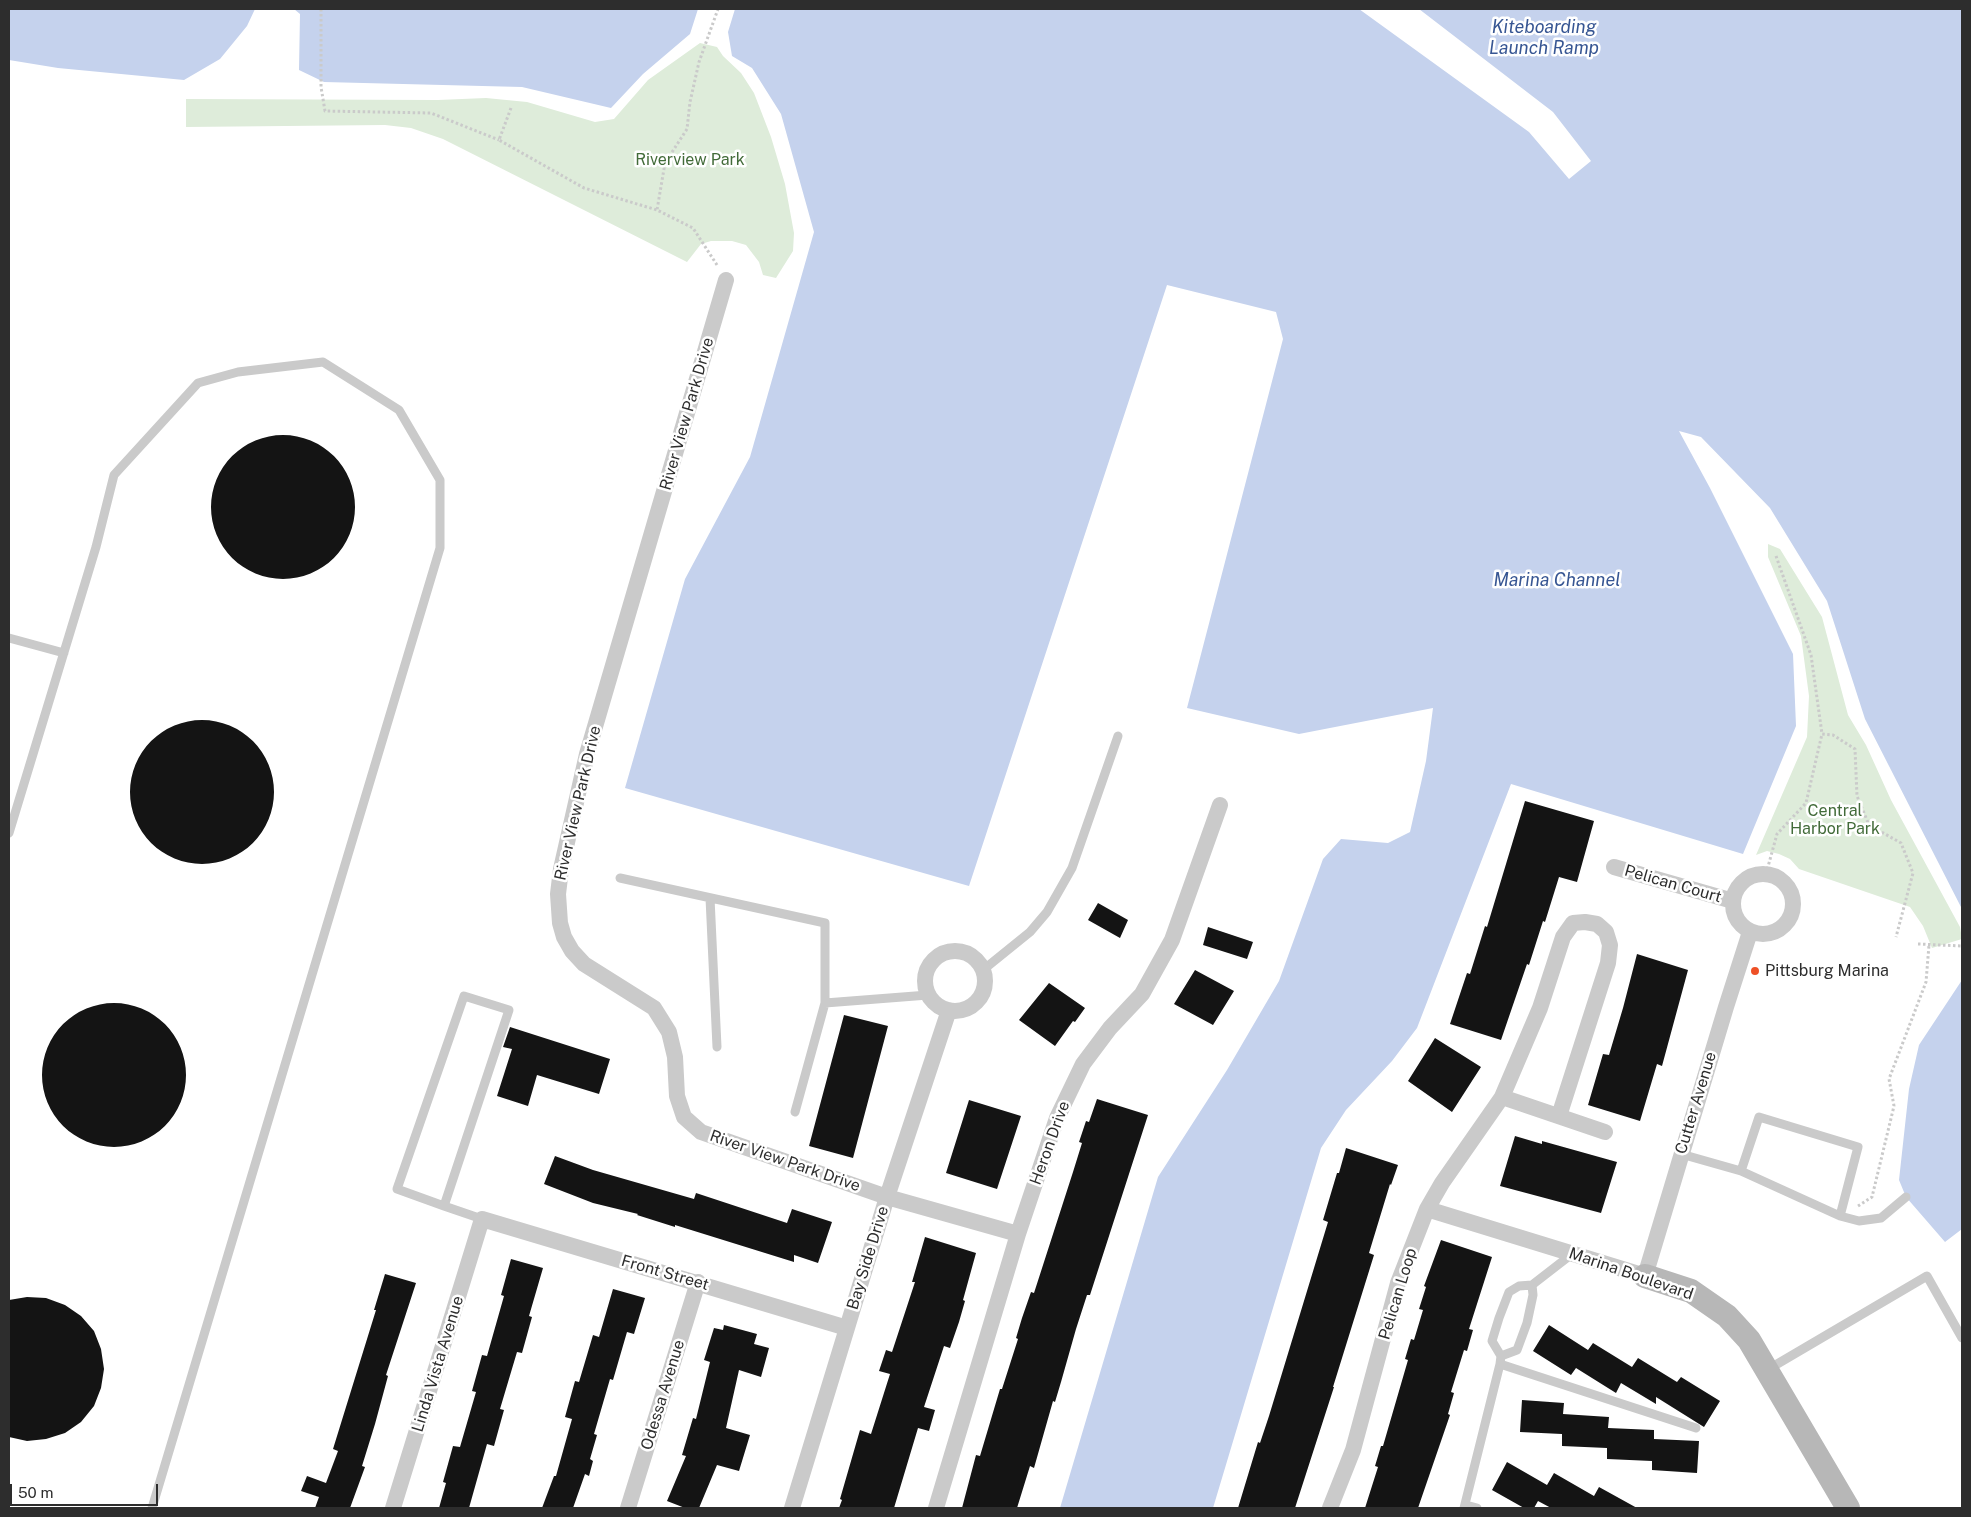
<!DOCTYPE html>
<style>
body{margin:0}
#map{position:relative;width:1971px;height:1517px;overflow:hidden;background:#fff;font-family:"Public Sans",sans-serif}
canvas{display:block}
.frame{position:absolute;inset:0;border:10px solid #2d2d2d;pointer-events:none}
.scale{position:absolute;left:10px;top:1484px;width:148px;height:22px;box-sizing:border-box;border:2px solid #2d2d2d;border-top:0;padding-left:6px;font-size:15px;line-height:18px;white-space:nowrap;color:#2d2d2d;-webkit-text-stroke:4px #fff;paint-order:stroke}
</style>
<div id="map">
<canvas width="1971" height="1517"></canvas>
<div class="frame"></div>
<div class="scale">50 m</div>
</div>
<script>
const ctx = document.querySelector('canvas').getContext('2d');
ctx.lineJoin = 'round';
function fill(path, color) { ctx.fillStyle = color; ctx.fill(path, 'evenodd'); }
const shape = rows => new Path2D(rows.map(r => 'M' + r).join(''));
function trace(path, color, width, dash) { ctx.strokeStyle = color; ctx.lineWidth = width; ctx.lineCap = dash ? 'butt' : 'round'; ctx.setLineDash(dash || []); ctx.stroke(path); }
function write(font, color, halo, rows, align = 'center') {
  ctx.font = font + ' "Public Sans",sans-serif'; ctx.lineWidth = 5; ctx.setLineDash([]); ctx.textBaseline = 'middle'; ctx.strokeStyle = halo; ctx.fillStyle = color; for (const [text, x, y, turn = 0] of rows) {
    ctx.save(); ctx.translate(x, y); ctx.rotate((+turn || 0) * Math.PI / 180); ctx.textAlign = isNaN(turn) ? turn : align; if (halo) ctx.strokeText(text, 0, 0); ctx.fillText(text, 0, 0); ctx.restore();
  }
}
const green = shape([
 [700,43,717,47,723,56,741,73,754,93,771,137,785,184,794,233,793,251,776,278,763,275,759,262,746,245,732,241,711,241,701,244,687,262,443,139,411,128,385,125,186,127,186,99,438,100,486,98,527,102,595,122,614,119,648,80],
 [1768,544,1780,549,1822,617,1848,715,1866,745,1891,800,1960,927,1962,939,1932,948,1923,926,1910,907,1799,869,1790,859,1779,854,1767,851,1756,855,1807,737,1809,696,1801,636,1768,557]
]);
const water = shape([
 [9,9,255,9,247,26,220,59,184,80,58,68,9,60],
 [294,9,698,9,690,34,643,74,611,108,522,87,324,82,299,70,300,14],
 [735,9,1359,9,1529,132,1569,179,1591,161,1553,112,1419,9,1962,9,1962,909,1865,719,1827,601,1770,508,1701,437,1679,431,1710,488,1793,654,1796,726,1743,854,1511,784,1417,1028,1392,1061,1346,1110,1321,1148,1213,1508,1060,1508,1158,1177,1227,1070,1279,981,1323,859,1341,839,1388,843,1410,832,1426,761,1433,708,1299,734,1187,708,1283,339,1276,312,1167,285,969,886,625,788,685,579,750,457,814,232,781,114,752,68,732,56,728,32],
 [1962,980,1962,1229,1945,1242,1906,1197,1899,1180,1909,1089,1919,1045]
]);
const building = shape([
 '211 507a72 72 0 1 1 144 0a72 72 0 1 1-144 0Z',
 '130 792a72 72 0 1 1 144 0a72 72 0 1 1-144 0Z',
 [1525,801,1594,821,1577,882,1559,877,1545,922,1543,921,1529,965,1527,964,1501,1040,1450,1024,1467,973,1470,974,1485,926,1487,927],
 [1098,903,1128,920,1120,938,1088,920],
 [1208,927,1253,942,1247,959,1203,945],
 [1637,954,1688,970,1662,1066,1657,1064,1640,1121,1588,1105,1603,1054,1609,1055,1623,1008],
 [1195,970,1234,991,1213,1025,1174,1004],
 [1049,983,1085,1008,1075,1022,1073,1021,1055,1046,1019,1020],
 '42 1075a72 72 0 1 1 144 0a72 72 0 1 1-144 0Z',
 [844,1015,888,1026,853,1158,809,1146],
 [510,1027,610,1059,599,1094,537,1075,528,1106,497,1096,512,1049,503,1047],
 [1435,1038,1481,1067,1452,1112,1408,1081],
 [1097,1099,1148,1115,1090,1295,1087,1295,1076,1329,1061,1382,1055,1402,1053,1401,1034,1468,1030,1466,1017,1508,962,1508,976,1455,980,1456,1000,1389,1002,1389,1018,1339,1016,1338,1022,1318,1031,1292,1034,1293,1073,1172,1082,1143,1079,1142,1086,1121,1089,1122],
 [969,1100,1021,1116,997,1189,946,1173],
 [1515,1136,1542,1144,1542,1141,1617,1162,1601,1213,1500,1186],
 [1346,1148,1398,1165,1391,1185,1390,1184,1369,1253,1374,1255,1333,1387,1334,1387,1295,1508,1238,1508,1258,1442,1260,1443,1269,1416,1328,1222,1323,1220,1337,1173,1339,1173],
 [555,1156,593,1170,694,1199,696,1193,787,1223,792,1209,832,1222,818,1263,794,1255,794,1262,675,1225,675,1227,637,1215,638,1214,593,1203,544,1184],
 [925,1237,976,1253,963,1300,965,1301,959,1322,950,1348,944,1346,924,1407,935,1410,929,1431,918,1428,894,1508,839,1508,842,1500,840,1499,860,1430,871,1434,890,1374,879,1371,886,1350,892,1352,915,1282,912,1282],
 [1441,1240,1492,1257,1469,1329,1473,1330,1467,1351,1464,1350,1451,1392,1454,1393,1448,1414,1450,1415,1418,1508,1365,1508,1378,1467,1375,1466,1381,1446,1383,1446,1408,1360,1405,1359,1411,1339,1414,1340,1423,1310,1419,1309,1426,1287,1424,1286],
 [511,1259,543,1268,529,1316,532,1317,522,1353,517,1352,500,1409,504,1410,494,1446,487,1444,469,1508,439,1508,446,1483,443,1482,453,1446,460,1447,476,1392,472,1391,482,1355,487,1356,504,1296,501,1295],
 [385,1274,416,1283,386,1375,388,1376,375,1424,362,1466,365,1467,350,1508,315,1508,319,1497,301,1491,307,1476,326,1483,338,1451,333,1449,376,1310,374,1310],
 [613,1289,645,1298,634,1334,627,1332,613,1380,610,1379,594,1434,597,1435,590,1459,593,1461,589,1476,585,1474,573,1508,542,1508,554,1476,556,1476,572,1419,565,1417,575,1381,579,1382,593,1335,599,1337],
 [27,1297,46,1298,65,1305,81,1316,94,1331,101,1349,104,1369,101,1388,94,1406,81,1422,65,1433,46,1439,27,1441,9,1437,9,1300],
 [724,1325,757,1334,754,1344,769,1348,761,1377,739,1370,726,1428,750,1435,739,1471,717,1465,699,1508,685,1508,667,1501,686,1456,682,1455,693,1418,696,1419,710,1362,704,1360,714,1328,723,1330],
 [1549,1325,1588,1350,1593,1343,1632,1367,1638,1358,1677,1382,1681,1377,1720,1401,1704,1427,1656,1397,1656,1404,1621,1383,1616,1393,1576,1368,1571,1375,1533,1351],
 [1522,1400,1564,1403,1563,1414,1609,1417,1608,1428,1654,1430,1654,1439,1699,1441,1697,1473,1652,1470,1652,1461,1607,1459,1607,1448,1562,1446,1562,1434,1520,1432],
 [1507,1462,1547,1485,1554,1473,1594,1496,1599,1487,1637,1508,1551,1508,1538,1501,1534,1508,1524,1508,1492,1490]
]);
const path = shape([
 [321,9,321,87,325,111,431,113,499,140],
 [511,108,499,140,584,188,657,210],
 [717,265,693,228,657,210,665,163,687,129,690,102,699,62,718,9],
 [1776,556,1811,655,1822,734],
 [1766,874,1777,834,1806,803,1822,734,1833,735,1855,749,1857,796,1869,825,1901,843,1913,873,1896,937],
 [1918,944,1962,946],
 [1858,1206,1872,1197,1894,1106,1889,1079,1926,982,1929,945]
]);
const lane = shape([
 [9,638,64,653],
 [9,833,96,547,114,475,198,383,238,372,323,362,399,410,440,480,440,548,152,1508],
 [620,878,825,923,825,1003,928,995],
 [710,898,717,1047],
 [983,970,1030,932,1047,912,1072,868,1118,736],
 [795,1112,825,1003],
 [1681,1154,1741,1171,1759,1117,1858,1147,1840,1216,1741,1171],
 [444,1206,509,1010,464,996,397,1189,444,1206,482,1219],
 [1840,1216,1859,1221,1881,1218,1906,1197],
 [1532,1285,1572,1254],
 [1500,1364,1696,1428],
 [1767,1370,1927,1276,1962,1338],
 [1466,1505,1477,1508],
 [1464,1508,1500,1364,1501,1356,1492,1341,1499,1318,1509,1292,1519,1286,1532,1285,1533,1295,1527,1323,1517,1350,1501,1356]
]);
const street = shape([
 [726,280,587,754,561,869,558,894,560,923,564,937,572,951,584,964,654,1008,669,1032,675,1057,677,1096,684,1117,701,1132,887,1197,1018,1234],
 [1614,867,1733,901],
 '1733 904a30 30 0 1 1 60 0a30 30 0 1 1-60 0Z',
 '925 981a30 30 0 1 1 60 0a30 30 0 1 1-60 0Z',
 [1502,1097,1605,1132],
 [1427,1209,1645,1276,1726,1007,1750,932],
 [393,1508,482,1219,847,1328],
 [628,1508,698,1282],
 [792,1508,887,1197,949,1010],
 [936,1508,1018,1234,1057,1118,1083,1064,1110,1028,1142,994,1172,940,1220,805],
 [1330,1508,1353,1450,1398,1283,1427,1209,1442,1183,1502,1097,1540,1008,1563,937,1573,923,1585,922,1597,924,1606,932,1610,945,1608,963,1559,1116]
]);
const secondary = shape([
 [1645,1276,1691,1291,1727,1316,1749,1340,1848,1508]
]);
const markers = [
 [1755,971,5,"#ee5026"]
];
const parkNames = [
 ["Riverview Park",690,160],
 ["Central",1835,811],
 ["Harbor Park",1835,829]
];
const streetNames = [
 ["River View Park Drive",687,414,-74],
 ["River View Park Drive",578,803,-77],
 ["Pelican Court",1673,884,16],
 ["Cutter Avenue",1696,1103,-73],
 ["Heron Drive",1050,1143,-70],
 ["River View Park Drive",785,1161,19],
 ["Bay Side Drive",868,1258,-73],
 ["Front Street",665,1273,16],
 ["Marina Boulevard",1631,1274,19],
 ["Pelican Loop",1398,1294,-73],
 ["Linda Vista Avenue",438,1364,-73],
 ["Odessa Avenue",663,1395,-73]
];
const poiNames = [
 ["Pittsburg Marina",1765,971]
];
const waterNames = [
 ["Kiteboarding",1544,27],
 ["Launch Ramp",1544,48],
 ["Marina Channel",1557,580]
];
fill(green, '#deecda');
fill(water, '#c5d2ed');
fill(building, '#141414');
trace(path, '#cacaca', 3, [2.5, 2.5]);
trace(lane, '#cacaca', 9);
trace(street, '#cacaca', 16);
trace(secondary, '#b7b7b7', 24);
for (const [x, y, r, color] of markers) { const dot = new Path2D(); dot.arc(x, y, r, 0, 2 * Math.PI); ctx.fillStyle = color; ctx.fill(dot); trace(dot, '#fff', 2); }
write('16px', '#426b39', '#fff', parkNames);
write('16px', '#2d2d2d', '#fff', streetNames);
write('16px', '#2d2d2d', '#fff', poiNames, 'left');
write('italic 18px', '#375693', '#fff', waterNames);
</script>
